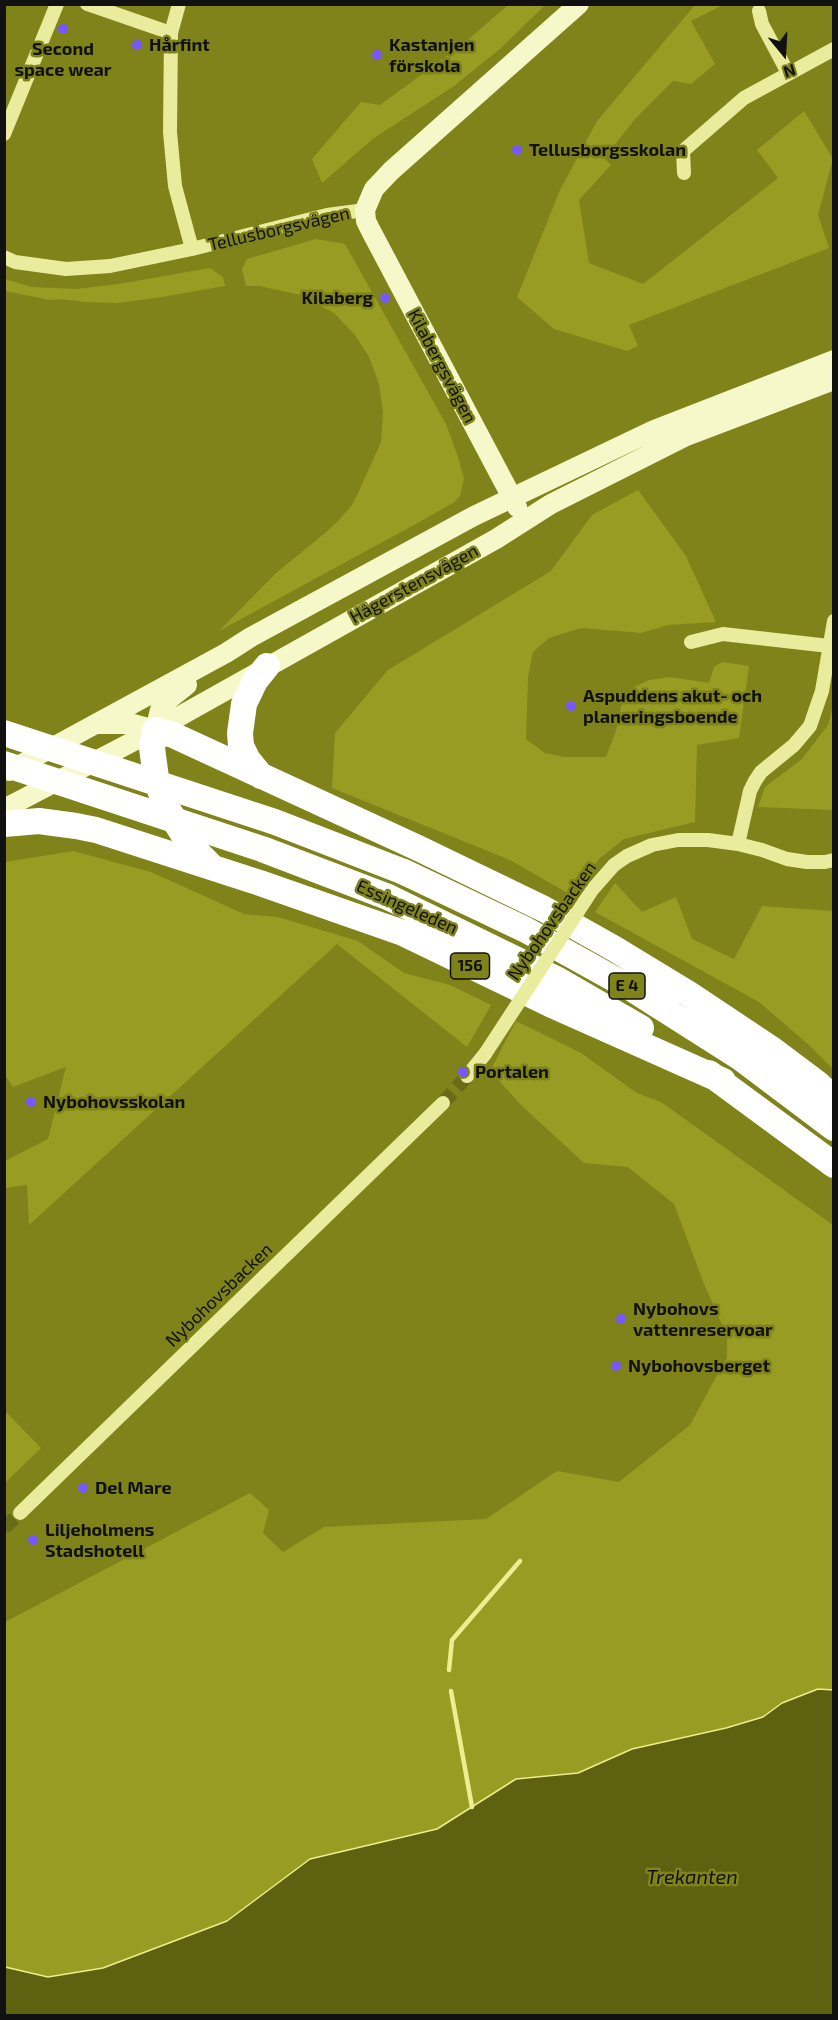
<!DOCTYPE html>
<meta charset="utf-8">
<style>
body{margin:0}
#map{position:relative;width:838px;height:2020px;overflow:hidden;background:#7f8319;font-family:"Exo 2",sans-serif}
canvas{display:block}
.frame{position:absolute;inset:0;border:6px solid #111;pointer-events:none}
.north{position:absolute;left:754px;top:24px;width:60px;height:60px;-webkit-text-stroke:4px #7f8319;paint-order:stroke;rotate:162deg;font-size:16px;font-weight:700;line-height:24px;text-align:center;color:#111}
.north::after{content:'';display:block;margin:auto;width:21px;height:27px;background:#111;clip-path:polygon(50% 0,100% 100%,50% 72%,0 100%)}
</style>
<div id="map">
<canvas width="838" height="2020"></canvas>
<div class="frame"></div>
<div class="north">N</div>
</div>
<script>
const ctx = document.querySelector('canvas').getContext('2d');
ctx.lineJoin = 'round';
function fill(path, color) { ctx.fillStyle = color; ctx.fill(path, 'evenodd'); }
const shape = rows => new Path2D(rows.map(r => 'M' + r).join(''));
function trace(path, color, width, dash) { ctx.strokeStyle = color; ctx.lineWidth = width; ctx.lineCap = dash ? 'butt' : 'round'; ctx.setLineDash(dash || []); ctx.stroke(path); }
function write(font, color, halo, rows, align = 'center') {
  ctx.font = font + ' "Exo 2",sans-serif'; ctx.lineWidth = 5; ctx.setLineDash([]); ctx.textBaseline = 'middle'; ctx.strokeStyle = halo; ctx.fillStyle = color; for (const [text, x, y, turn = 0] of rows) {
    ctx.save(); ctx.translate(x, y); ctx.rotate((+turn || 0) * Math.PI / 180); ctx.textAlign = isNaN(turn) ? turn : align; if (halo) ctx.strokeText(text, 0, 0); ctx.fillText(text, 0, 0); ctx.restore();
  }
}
const green = shape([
 [508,5,545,5,500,49,454,86,374,138,322,183,312,159,361,102,380,105,463,44],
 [695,5,723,5,691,21,715,64,691,84,673,81,636,118,604,158,611,165,579,200,589,263,643,284,778,178,757,150,804,111,833,159,818,215,829,248,629,325,638,346,627,351,554,329,517,297,560,190,597,121],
 [316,239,345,244,446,424,458,457,464,479,460,496,453,503,414,525,219,631,276,573,324,534,338,521,352,505,358,493,381,442,383,412,379,384,369,357,355,335,334,313,301,295,259,286,246,286,242,269,247,259],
 [210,268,223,277,225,286,156,298,117,303,85,302,61,299,50,300,5,291,5,279,32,287,76,289,119,284],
 [638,490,686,556,716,622,668,625,641,633,581,628,549,638,533,652,528,677,526,739,545,753,564,757,606,757,616,731,623,697,632,688,649,680,670,677,709,683,714,667,722,662,749,666,739,738,697,745,695,822,624,839,600,858,569,894,510,860,332,788,335,733,388,670,551,571,592,515],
 [833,706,833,810,758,807,765,787,802,759,828,725],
 [73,851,151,872,244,914,278,917,358,941,404,973,450,985,491,1005,467,1047,337,944,29,1225,27,1185,5,1188,5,1161,48,1139,66,1067,13,1087,5,1075,5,862],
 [615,883,642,912,676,897,692,939,734,959,762,906,833,911,833,1069,810,1046,759,1002,595,912],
 [516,1021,581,1053,637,1093,661,1102,833,1225,833,1690,818,1689,782,1703,763,1717,726,1728,632,1749,578,1773,516,1779,437,1829,310,1859,227,1921,103,1968,48,1977,5,1967,4,1690,6,1673,5,1672,5,1622,250,1493,269,1510,263,1533,283,1552,324,1527,486,1519,557,1471,619,1482,690,1425,717,1375,727,1358,727,1336,704,1284,674,1204,628,1167,584,1163,522,1106,490,1071],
 [5,1411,41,1448,5,1483]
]);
const water = shape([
 [818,1689,834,1690,833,2015,5,2015,5,1967,48,1977,103,1968,227,1921,310,1859,437,1829,516,1779,578,1773,632,1749,726,1728,763,1717,782,1703,818,1689]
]);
const stream = shape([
 [449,1670,452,1640,520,1561],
 [451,1691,472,1807]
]);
const streetTunnel = shape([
 [443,1103,467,1076],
 [4,1528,20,1513]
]);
const street = shape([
 [87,4,171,33],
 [179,4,171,33,170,132,175,186,192,249],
 [759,11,762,24,788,73],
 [4,134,57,4],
 [684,173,683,151,744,98,834,49],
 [4,257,15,262,66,269,110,266,192,249,327,215,365,210],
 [834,621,822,691,810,726,794,745,761,772,755,781,750,791,738,844,762,850,787,859,807,862,825,862,834,860],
 [691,642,723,634,829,646],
 [614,865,627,856,652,845,678,840,708,840,738,844],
 [467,1076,485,1054],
 [20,1513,443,1103]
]);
const secondary = shape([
 [517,507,371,231,366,221,365,210,374,189,391,171,579,4],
 [98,724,133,724,155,730],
 [155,730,160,710,167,701,187,685],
 [9,771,226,653,251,637,474,516,654,430,834,360],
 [4,809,155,730,496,539,551,504,684,437,834,380]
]);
const highway = shape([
 [261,776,248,760,241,746,240,733,244,704,255,681,267,666],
 [4,824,39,821,76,826,96,830,260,883,403,933,550,1004,723,1081],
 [212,867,190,845,165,805,156,778,152,748,155,730,173,735,418,848,544,909,615,949,689,994,770,1048,818,1084,834,1099],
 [404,872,526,930,634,990,741,1058,834,1128],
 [388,897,558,980,641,1028],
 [709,1073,834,1165]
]);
const streetBridge = shape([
 [485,1054,592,890,614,865]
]);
const highwayBridge = shape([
 [4,733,275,822,404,872],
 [4,764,262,849,388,897]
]);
const markers = [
 [63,29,6,"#7758ff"],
 [137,45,6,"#7758ff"],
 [377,55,6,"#7758ff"],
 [517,150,6,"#7758ff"],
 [385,298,6,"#7758ff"],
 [571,706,6,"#7758ff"],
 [463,1072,6,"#7758ff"],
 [31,1102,6,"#7758ff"],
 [621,1319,6,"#7758ff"],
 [616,1366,6,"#7758ff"],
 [83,1488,6,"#7758ff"],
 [33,1540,6,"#7758ff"]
];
const shields = [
 [470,966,39],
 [627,986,36]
];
const shieldNames = [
 ["156",470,966],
 ["E 4",627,986]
];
const poiNames = [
 ["Hårfint",149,45],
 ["Kastanjen",389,45],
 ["förskola",389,66],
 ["Second",63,49,"center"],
 ["space wear",63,70,"center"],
 ["Tellusborgsskolan",529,150],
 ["Kilaberg",373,298,"right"],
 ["Aspuddens akut- och",583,696],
 ["planeringsboende",583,717],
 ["Portalen",475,1072],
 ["Nybohovsskolan",43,1102],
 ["Nybohovs",633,1309],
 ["vattenreservoar",633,1330],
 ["Nybohovsberget",628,1366],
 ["Del Mare",95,1488],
 ["Liljeholmens",45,1530],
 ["Stadshotell",45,1551]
];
const streetNames = [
 ["Tellusborgsvägen",279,229,-13],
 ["Kilabergsvägen",442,366,62],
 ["Hägerstensvägen",414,584,-29],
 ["Essingeleden",407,907,24],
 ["Nybohovsbacken",552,921,-55],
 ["Nybohovsbacken",219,1295,-44]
];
const waterNames = [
 ["Trekanten",692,1877]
];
fill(green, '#999c22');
fill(water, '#5d6110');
trace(water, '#edee90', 1.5);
trace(stream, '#edee90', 4.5);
trace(streetTunnel, '#696c17', 14, [14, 7]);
trace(street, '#eaec9d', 14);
trace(secondary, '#f6f8c9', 20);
trace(highway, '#fff', 26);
trace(streetBridge, '#eaec9d', 14);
trace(highwayBridge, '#fff', 26);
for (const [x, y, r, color] of markers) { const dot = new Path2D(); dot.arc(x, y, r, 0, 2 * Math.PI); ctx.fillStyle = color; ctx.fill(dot); trace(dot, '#7f8319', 2); }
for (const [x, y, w] of shields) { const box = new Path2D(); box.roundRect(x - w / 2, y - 13, w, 26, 4.5); ctx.fillStyle = '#7f8319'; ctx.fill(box); trace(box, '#111', 1.5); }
write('bold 16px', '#111', null, shieldNames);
write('bold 18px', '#111', '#7f8319', poiNames, 'left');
write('18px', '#111', '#7f8319', streetNames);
write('italic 20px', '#111', '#7f8319', waterNames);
</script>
